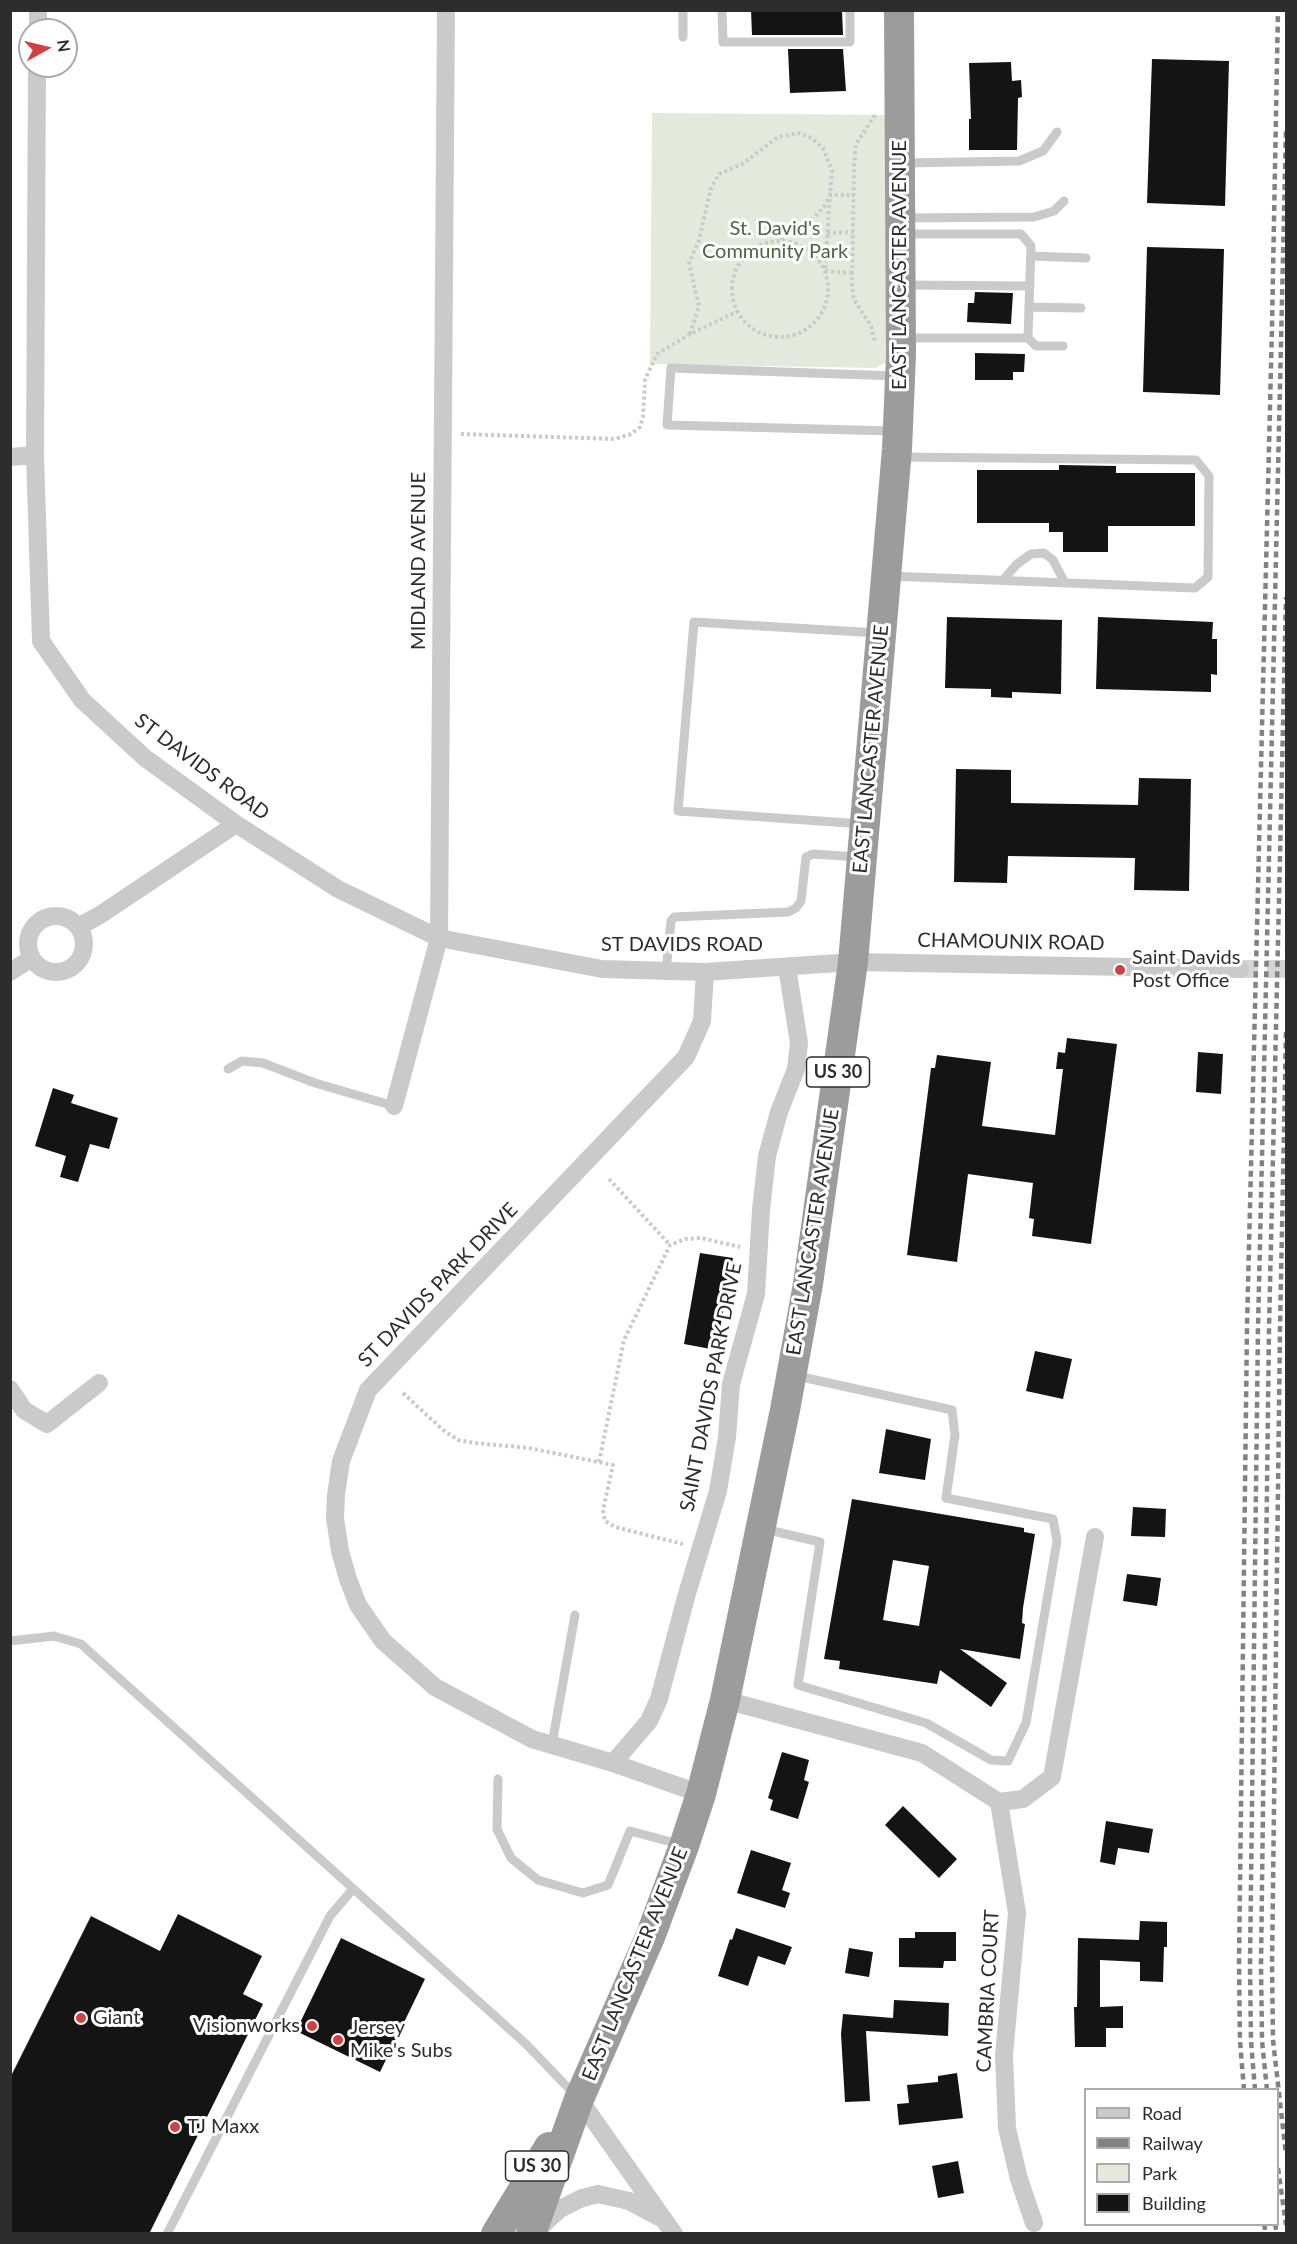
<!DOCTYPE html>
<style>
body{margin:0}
#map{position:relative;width:1297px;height:2244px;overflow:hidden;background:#fff;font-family:Lato,sans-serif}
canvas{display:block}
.frame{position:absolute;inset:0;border:12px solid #2d2d2d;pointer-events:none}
.legend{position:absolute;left:1084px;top:2088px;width:195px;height:138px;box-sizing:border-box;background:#fff;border:2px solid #ababab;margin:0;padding:8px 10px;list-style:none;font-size:18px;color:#2d2d2d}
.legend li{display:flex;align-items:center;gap:12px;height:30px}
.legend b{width:30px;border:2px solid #ababab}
.north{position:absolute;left:18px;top:18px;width:60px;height:60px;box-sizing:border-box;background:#fff;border:2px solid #ababab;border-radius:50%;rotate:82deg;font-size:16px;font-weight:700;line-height:24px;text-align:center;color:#2d2d2d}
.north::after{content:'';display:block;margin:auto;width:21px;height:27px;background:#d53f40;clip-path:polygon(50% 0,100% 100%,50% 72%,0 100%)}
</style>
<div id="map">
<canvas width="1297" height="2244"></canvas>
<div class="frame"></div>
<ul class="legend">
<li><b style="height:8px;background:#cacaca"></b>Road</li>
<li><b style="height:8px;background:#828282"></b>Railway</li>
<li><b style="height:16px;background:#e3eadc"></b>Park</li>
<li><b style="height:16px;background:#141414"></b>Building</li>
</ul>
<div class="north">N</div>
</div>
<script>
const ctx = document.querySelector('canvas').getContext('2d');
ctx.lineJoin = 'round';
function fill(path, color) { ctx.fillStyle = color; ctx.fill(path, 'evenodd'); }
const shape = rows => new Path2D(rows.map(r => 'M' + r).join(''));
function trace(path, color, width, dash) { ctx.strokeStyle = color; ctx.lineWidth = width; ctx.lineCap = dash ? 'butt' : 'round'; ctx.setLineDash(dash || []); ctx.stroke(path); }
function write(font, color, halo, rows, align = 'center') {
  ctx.font = font + ' Lato,sans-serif'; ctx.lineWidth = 6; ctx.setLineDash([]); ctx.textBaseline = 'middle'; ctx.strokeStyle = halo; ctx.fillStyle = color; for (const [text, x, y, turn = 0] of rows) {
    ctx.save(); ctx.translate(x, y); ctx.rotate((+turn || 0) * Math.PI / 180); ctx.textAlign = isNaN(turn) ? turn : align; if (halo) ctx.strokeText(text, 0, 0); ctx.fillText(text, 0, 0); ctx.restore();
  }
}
const green = shape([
 [652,113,900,115,901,355,876,368,650,364]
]);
const building = shape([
 [751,10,842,10,843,35,752,35],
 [788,49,843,49,846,91,790,93],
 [1152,59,1229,61,1225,206,1147,203],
 [1011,62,1012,81,1021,80,1022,97,1018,98,1017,150,969,150,969,119,971,119,969,63],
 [1147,247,1224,249,1220,395,1143,392],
 [975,292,1013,293,1011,324,967,322,968,303,974,303],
 [975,353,1025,354,1024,372,1013,372,1013,380,975,380],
 [1059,465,1116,466,1116,473,1195,473,1195,526,1108,526,1108,552,1063,552,1063,532,1049,532,1049,523,977,523,977,470,1059,470],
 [947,617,1062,620,1061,694,1012,692,1012,698,991,697,991,689,945,688],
 [1098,617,1213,622,1212,639,1217,639,1217,675,1211,674,1211,692,1096,689],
 [956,769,1011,770,1011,803,1138,805,1139,778,1191,779,1189,891,1134,890,1135,858,1008,856,1007,883,954,882],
 [1067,1038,1117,1044,1091,1244,1032,1236,1034,1219,1029,1218,1033,1183,968,1174,957,1262,907,1255,931,1068,935,1068,937,1055,991,1062,982,1126,1055,1135,1063,1069,1056,1069,1058,1052,1065,1053],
 [1198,1052,1223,1054,1221,1094,1196,1092],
 [53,1088,74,1095,71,1103,118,1118,109,1149,90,1144,78,1182,60,1177,66,1156,35,1146],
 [700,1253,733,1258,716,1350,684,1344],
 [1035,1351,1072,1359,1063,1399,1026,1391],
 [886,1429,931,1439,925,1480,879,1473],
 [852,1499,1024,1528,1024,1532,1035,1534,1023,1608,1022,1623,1025,1624,1020,1659,960,1649,1007,1683,991,1707,940,1670,937,1684,839,1669,840,1661,824,1659],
 [893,1560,929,1566,919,1626,883,1620],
 [1133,1507,1166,1509,1165,1537,1131,1536],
 [1127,1574,1161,1578,1157,1606,1123,1601],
 [782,1752,809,1760,804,1780,809,1782,798,1819,770,1810,773,1800,768,1798],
 [903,1806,957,1859,939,1878,885,1825],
 [1106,1821,1153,1829,1149,1853,1118,1848,1115,1865,1100,1862],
 [751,1850,791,1863,782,1890,790,1893,785,1908,737,1893],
 [178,1914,262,1956,243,1994,263,2004,149,2234,10,2234,10,2078,91,1916,160,1951],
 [1140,1921,1167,1922,1167,1947,1164,1947,1163,1982,1140,1981,1140,1962,1100,1960,1100,2007,1123,2006,1123,2028,1106,2028,1106,2047,1075,2047,1074,2007,1077,2007,1078,1938,1139,1940],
 [736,1928,792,1947,785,1965,758,1956,748,1986,718,1976,730,1939,732,1940],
 [915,1932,956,1932,956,1961,944,1961,943,1968,899,1967,899,1938,915,1938],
 [341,1938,425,1979,380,2072,296,2031],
 [849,1948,873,1952,869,1977,845,1973],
 [894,2000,949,2003,948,2036,866,2031,870,2101,845,2102,841,2034,843,2014,893,2018],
 [957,2073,963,2118,899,2125,897,2104,909,2103,907,2085,938,2082,938,2076],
 [958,2161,964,2193,938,2198,932,2166]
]);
const minorTunnel = shape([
 [1240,969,1286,969]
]);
const path = shape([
 [875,115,856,144,854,165,852,288,854,300,871,326,875,342],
 [827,233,853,232],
 '732 289a48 48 0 1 1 96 0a48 48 0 1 1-96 0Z',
 [852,273,825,271,830,195,854,195],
 [690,334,699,306,689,263,699,240,711,188,719,174,742,164,778,137,800,133,812,138,823,148,832,171,830,195,824,207,806,225,781,240],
 [461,434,615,439,631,434,640,427,643,417,645,380,657,354,690,334,738,311],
 [609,1179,670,1245],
 [403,1393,443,1430,458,1440,475,1443,529,1448,613,1465,603,1510,605,1521,615,1527,683,1544],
 [599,1462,624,1340,670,1245,685,1239,701,1238,740,1247]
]);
const service = shape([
 [722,10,723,42,850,42,850,10],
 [683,37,683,10],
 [903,163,1019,161,1043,151,1057,132],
 [903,218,1034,217,1054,211,1064,201],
 [903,234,1021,234,1031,246,1028,338,1036,346,1063,346],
 [1031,256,1086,258],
 [903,285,1030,286],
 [1029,307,1081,308],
 [904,338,1028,338],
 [892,431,667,425,671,368,896,376],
 [889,576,1195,588,1208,577,1209,476,1196,460,899,457],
 [1003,580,1017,564,1031,554,1044,553,1053,560,1065,583],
 [862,824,678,811,694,622,878,633],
 [666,971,671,921,674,917,788,912,796,908,801,901,806,857,813,854,857,857],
 [228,1069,242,1061,263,1063,315,1083,394,1106],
 [764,1529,820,1542,798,1685,926,1723,991,1760,1008,1761,1026,1723,1057,1541,1053,1519,946,1498,955,1435,952,1410,797,1376],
 [10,1641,54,1636,81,1644,526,2044,575,2095],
 [552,1744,575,1615],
 [498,1779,497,1829,511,1858,538,1880,583,1893,608,1885,630,1831,679,1844],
 [167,2234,330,1916,353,1889]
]);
const minor = shape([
 [38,30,38,10],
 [37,66,35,455,41,641,82,700,145,758,236,824,338,889,439,938,602,969,705,972,853,962,1240,969],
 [10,457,35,455],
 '28 944a28 28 0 1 1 56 0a28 28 0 1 1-56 0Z',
 [78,927,100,915,236,824],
 [10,972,32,958],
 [394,1106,439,938,446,10],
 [10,1389,24,1410,47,1424,99,1383],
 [725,1700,922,1753,999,1802,1017,1913,1004,2055,1007,2128,1019,2179,1034,2223],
 [613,1763,649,1721,659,1699,686,1597,718,1491,727,1437,731,1384,756,1294,761,1210,767,1156,779,1112,796,1069,799,1043,787,967],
 [701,1794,613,1763,532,1739,435,1687,383,1641,358,1605,348,1579,340,1551,335,1518,336,1495,341,1461,368,1390,686,1057,702,1021,705,972],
 [999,1802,1023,1799,1052,1777,1095,1537],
 [579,2099,674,2234],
 [535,2232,560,2209,582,2198,598,2194,629,2201,659,2217]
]);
const trunk = shape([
 [496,2234,549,2147],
 [531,2234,579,2099,650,1937,684,1846,701,1794,725,1700,785,1410,808,1284,853,962,897,449,901,355,899,10]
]);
const rail = shape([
 [1286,1032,1280,1328,1272,1966,1273,2040,1286,2155],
 [1244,2090,1240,2041,1239,1965,1247,1327,1272,327,1278,10],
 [1255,2090,1251,2041,1250,1965,1258,1328,1286,128],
 [1267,2090,1262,2041,1261,1965,1269,1328,1286,597],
 [1278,2168,1286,2225],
 [1264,2224,1266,2234],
 [1275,2224,1277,2234]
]);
const markers = [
 [1120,970,6,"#d53f40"],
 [81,2018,6,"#d53f40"],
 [312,2026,6,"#d53f40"],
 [338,2040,6,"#d53f40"],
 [175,2127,6,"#d53f40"]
];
const shields = [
 [838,1072,63],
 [537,2166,63]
];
const shieldNames = [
 ["US 30",838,1072],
 ["US 30",537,2166]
];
const parkNames = [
 ["St. David's",775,229],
 ["Community Park",775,252]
];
const streetNames = [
 ["EAST LANCASTER AVENUE",900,265,-90],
 ["MIDLAND AVENUE",419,561,-90],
 ["EAST LANCASTER AVENUE",871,749,-85],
 ["ST DAVIDS ROAD",202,767,37],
 ["CHAMOUNIX ROAD",1011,942,1],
 ["ST DAVIDS ROAD",682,945],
 ["EAST LANCASTER AVENUE",813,1232,-81],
 ["ST DAVIDS PARK DRIVE",438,1285,-46],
 ["SAINT DAVIDS PARK DRIVE",711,1387,-79],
 ["EAST LANCASTER AVENUE",635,1964,-68],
 ["CAMBRIA COURT",988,1991,-87]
];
const poiNames = [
 ["Saint Davids",1132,958],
 ["Post Office",1132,981],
 ["Giant",93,2018],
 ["Visionworks",300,2026,"right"],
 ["Jersey",350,2028],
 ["Mike's Subs",350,2051],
 ["TJ Maxx",187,2127]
];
fill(green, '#e3eadc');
fill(building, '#141414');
trace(minorTunnel, '#d5d5d5', 18, [18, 9]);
trace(path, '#cacaca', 4, [3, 3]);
trace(service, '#cacaca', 9);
trace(minor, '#cacaca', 18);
trace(trunk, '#9c9c9c', 30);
trace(rail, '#828282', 4.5, [6, 4.5]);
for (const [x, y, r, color] of markers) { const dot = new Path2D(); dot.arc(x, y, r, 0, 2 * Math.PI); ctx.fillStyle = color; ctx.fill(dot); trace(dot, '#fff', 2); }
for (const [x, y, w] of shields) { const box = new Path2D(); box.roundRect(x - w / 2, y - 15, w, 30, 4.5); ctx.fillStyle = '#fff'; ctx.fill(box); trace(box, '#2d2d2d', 1.5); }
write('bold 18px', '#2d2d2d', null, shieldNames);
write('20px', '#4e653f', '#fff', parkNames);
write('20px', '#2d2d2d', '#fff', streetNames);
write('20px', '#2d2d2d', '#fff', poiNames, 'left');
</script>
